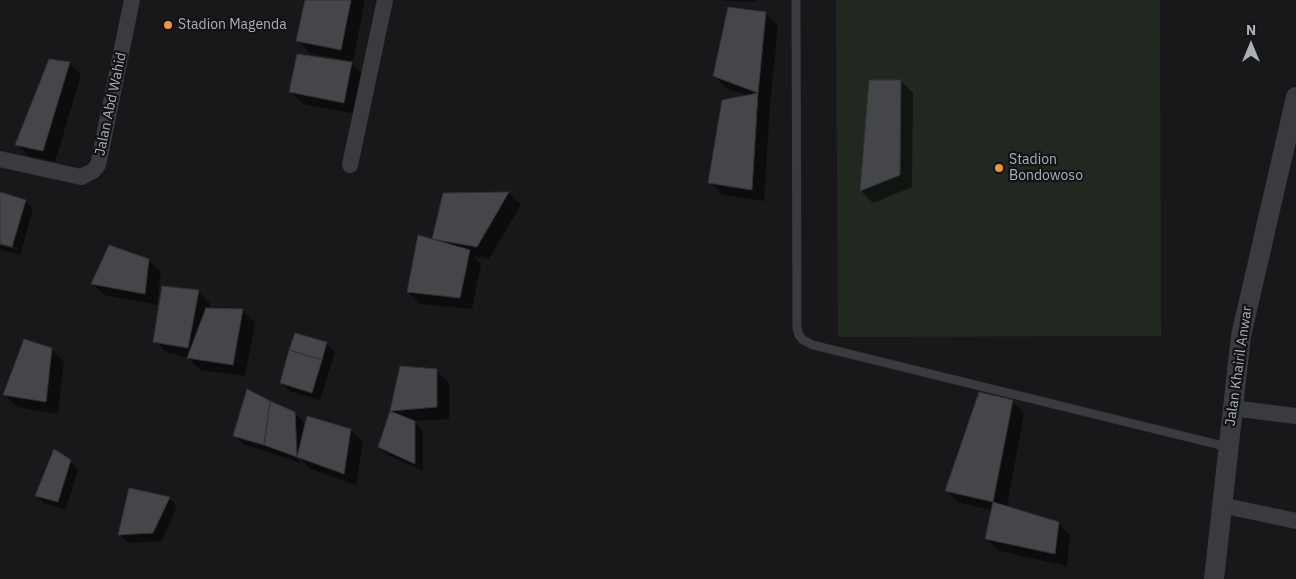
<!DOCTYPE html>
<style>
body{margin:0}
#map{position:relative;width:1296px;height:579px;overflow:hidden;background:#18181a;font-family:"IBM Plex Sans",sans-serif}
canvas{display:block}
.north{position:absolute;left:1226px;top:20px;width:50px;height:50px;-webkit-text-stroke:4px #131315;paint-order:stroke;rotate:0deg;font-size:14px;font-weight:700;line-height:20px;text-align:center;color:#aab1b9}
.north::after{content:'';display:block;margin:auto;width:18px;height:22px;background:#aab1b9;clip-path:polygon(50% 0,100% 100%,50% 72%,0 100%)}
</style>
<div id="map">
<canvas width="1296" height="579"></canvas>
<div class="north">N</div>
</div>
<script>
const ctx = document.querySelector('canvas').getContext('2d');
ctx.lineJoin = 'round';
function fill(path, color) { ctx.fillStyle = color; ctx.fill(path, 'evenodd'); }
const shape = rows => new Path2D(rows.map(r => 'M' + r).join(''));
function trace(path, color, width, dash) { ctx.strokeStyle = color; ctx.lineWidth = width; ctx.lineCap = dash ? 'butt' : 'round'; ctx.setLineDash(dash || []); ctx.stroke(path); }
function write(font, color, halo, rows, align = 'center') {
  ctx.font = font + ' "IBM Plex Sans",sans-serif'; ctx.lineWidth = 4.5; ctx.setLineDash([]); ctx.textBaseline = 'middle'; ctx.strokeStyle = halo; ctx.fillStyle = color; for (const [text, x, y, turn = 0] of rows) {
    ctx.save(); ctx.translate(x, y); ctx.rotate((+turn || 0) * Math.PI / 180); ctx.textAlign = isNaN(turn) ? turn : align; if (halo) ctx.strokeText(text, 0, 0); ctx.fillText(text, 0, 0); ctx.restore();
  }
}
const green = shape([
 [836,0,1160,0,1161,336,838,337]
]);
const shadow = shape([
 [306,0,365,0,353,62,310,53,298,41],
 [714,0,755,0,755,2],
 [765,13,778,26,770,106,764,201,722,195,710,182,748,96,726,88,714,75],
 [349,61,364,76,356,114,303,104,291,92,349,63],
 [69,63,81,75,55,162,29,156,16,144],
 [870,81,901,81,913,93,912,187,873,203,861,191],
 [509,193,521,205,489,259,473,256,481,264,472,309,420,304,408,292,433,241,444,194],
 [0,194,25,201,33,209,20,255,0,249,0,245,17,250,18,248,0,242],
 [148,260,161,272,157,305,104,295,92,283],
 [198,291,210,303,209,309,243,311,255,323,245,376,200,370,187,357,167,353,155,341],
 [326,343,335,352,320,400,289,391,281,382],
 [51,349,64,362,58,414,17,407,5,395],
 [436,370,449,383,449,419,414,421,423,431,423,471,388,455,379,447,391,411],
 [1012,401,1024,413,1007,507,1058,523,1070,535,1067,566,999,551,986,539,993,510,959,503,947,491],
 [295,413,303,421,304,433,351,430,363,442,356,485,310,469,297,455,294,455,301,463,243,444,234,435],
 [70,461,78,470,66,509,44,504,36,495],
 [169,498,177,506,162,541,128,543,120,534]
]);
const building = shape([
 [305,0,351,0,341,50,296,41,305,0],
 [728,7,766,12,758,93,713,76,728,7],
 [297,54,352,62,344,103,289,92,297,54],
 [49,59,70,62,43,151,15,145,49,59],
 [869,80,901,80,900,175,860,191,869,80],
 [758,93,752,190,708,183,722,100,758,93],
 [0,192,26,200,12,247,0,244,0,192],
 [509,192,477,247,432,239,443,193,509,192],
 [418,235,470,250,460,298,407,292,418,235],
 [109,245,149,259,145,294,91,284,109,245],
 [162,286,199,290,188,348,153,342,162,286],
 [206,308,243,309,233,365,187,358,206,308],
 [295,333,327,342,322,360,289,350,295,333],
 [24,339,52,348,46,402,3,395,24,339],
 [289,350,322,360,312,393,280,383,289,350],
 [400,366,437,369,437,407,390,411,400,366],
 [247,389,270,401,264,445,233,436,247,389],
 [979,392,1013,400,993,502,945,491,979,392],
 [270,401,295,412,297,457,264,445,270,401],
 [390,411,415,421,415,464,378,447,390,411],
 [307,416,351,429,344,474,297,457,307,416],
 [54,449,71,460,58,502,35,496,54,449],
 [129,488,170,497,153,533,118,535,129,488],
 [993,502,1059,522,1055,554,985,539,993,502]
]);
const service = shape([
 [796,0,797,328,799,335,803,340,813,345,1228,447]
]);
const minor = shape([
 [0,159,81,177,93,171,98,165,100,156,132,0],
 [350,165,385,0],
 [1232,408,1296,416],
 [1221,505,1296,521]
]);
const tertiary = shape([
 [1214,579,1241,336,1296,97]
]);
const markers = [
 [168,25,5,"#ef963b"],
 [999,168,5,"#ef963b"]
];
const poiNames = [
 ["Stadion Magenda",178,25],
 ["Stadion",1009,160],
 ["Bondowoso",1009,176]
];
const streetNames = [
 ["Jalan Abd Wahid",111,104,-78],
 ["Jalan Khairil Anwar",1239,366,-82]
];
fill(green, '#202820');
fill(shadow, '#0007');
fill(building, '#44464a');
trace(building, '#323236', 1);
trace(service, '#393b3f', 9);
trace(minor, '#393b3f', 16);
trace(tertiary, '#393b3f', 20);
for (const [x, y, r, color] of markers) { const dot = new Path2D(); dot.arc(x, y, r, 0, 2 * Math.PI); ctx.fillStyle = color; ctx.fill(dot); trace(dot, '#131315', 2); }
write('14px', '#aab1b9', '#131315', poiNames, 'left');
write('14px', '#aab1b9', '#131315', streetNames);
</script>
